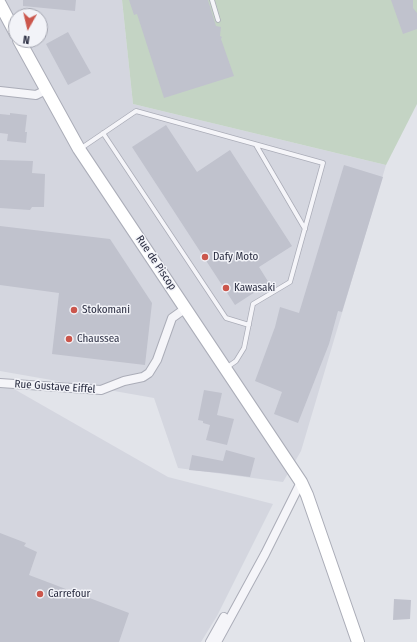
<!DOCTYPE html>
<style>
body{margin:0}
#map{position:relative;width:417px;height:642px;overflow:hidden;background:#e2e4ea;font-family:"Fira Sans Condensed",sans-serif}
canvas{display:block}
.north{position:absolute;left:8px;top:8px;width:40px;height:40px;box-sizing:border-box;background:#f2f3f8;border:1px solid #a2a4af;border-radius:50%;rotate:188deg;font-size:11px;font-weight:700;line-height:16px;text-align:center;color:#2b2e42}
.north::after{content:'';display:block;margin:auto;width:14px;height:18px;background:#cb564c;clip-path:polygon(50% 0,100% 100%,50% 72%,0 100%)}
</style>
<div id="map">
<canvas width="417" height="642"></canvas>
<div class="north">N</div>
</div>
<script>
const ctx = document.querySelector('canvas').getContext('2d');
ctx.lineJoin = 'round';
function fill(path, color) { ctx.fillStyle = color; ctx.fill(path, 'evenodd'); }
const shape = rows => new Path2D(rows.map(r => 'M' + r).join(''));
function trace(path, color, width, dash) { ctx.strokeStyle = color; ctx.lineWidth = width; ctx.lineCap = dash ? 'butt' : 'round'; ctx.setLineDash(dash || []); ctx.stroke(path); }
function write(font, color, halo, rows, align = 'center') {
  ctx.font = font + ' "Fira Sans Condensed",sans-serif'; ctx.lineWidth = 3; ctx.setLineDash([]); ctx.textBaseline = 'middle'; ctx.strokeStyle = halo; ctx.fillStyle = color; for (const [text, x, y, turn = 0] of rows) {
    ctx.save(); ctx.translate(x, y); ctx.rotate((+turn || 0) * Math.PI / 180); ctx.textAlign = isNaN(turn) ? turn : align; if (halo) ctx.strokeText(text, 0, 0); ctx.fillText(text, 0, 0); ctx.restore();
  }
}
const built = shape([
 [0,0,122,0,133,104,386,165,301,451,283,482,178,468,154,398,0,371],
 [16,16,40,16,40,40,16,40],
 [0,381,168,477,273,504,217,616,201,642,0,642]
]);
const green = shape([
 [122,0,417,0,417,104,386,165,133,104]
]);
const building = shape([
 [23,0,76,0,75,11,23,6],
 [129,0,208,0,216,26,221,27,220,36,222,37,221,39,234,76,164,98,137,14,134,15],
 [391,0,413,0,413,8,417,13,417,29,403,34],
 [68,32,91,73,68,85,46,44],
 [10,113,27,115,25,132,27,132,26,143,7,141,8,134,0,133,0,114,10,115],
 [166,125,197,172,230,150,292,246,259,267,269,283,235,305,132,147],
 [0,160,33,161,32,173,45,174,44,207,32,207,30,210,0,208],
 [344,165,383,177,342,312,338,311,329,344,298,423,274,414,282,392,255,381,275,327,280,307,299,313],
 [0,226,110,239,152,303,145,365,52,354,59,293,0,285],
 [204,390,222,393,217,415,234,419,227,445,206,440,210,425,203,423,203,421,198,420],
 [226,450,255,458,250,477,220,473,189,470,192,455,223,461],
 [0,533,26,543,24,546,37,552,29,575,129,613,119,642,0,642],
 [394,599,411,600,410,619,393,620]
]);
const lane = shape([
 [212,0,218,20],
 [103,133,226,318,249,325],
 [256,145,305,229],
 [80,149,136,111,323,163,290,282,253,304,244,348,236,361,226,368]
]);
const street = shape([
 [0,91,36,95,46,90],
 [0,383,101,390,124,381,143,377,149,373,157,360,172,318,186,308],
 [210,642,224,617],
 [217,642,265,554,301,482]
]);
const secondary = shape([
 [0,4,16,34],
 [19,40,79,149,301,482,307,495,358,642]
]);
const markers = [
 [205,257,4,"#cb564c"],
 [226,288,4,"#cb564c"],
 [74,310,4,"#cb564c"],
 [69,339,4,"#cb564c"],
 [40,594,4,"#cb564c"]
];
const poiNames = [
 ["Dafy Moto",213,257],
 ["Kawasaki",234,288],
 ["Stokomani",82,310],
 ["Chaussea",77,339],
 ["Carrefour",48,594]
];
const streetNames = [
 ["Rue de Piscop",156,263,56],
 ["Rue Gustave Eiffel",55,387,4]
];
fill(built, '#d4d6df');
fill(green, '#c4d4c4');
fill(building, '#c0c2cd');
trace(lane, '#abadb8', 5.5);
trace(street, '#abadb8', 10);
trace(secondary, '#abadb8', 14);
trace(lane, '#f5f5f9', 4);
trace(street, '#f5f5f9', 8);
trace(secondary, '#fff', 12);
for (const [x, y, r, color] of markers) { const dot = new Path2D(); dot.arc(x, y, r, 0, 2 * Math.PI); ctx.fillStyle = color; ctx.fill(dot); trace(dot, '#f2f3f8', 1.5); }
write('11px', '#2b2e42', '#f2f3f8', poiNames, 'left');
write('11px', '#2b2e42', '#f2f3f8', streetNames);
</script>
